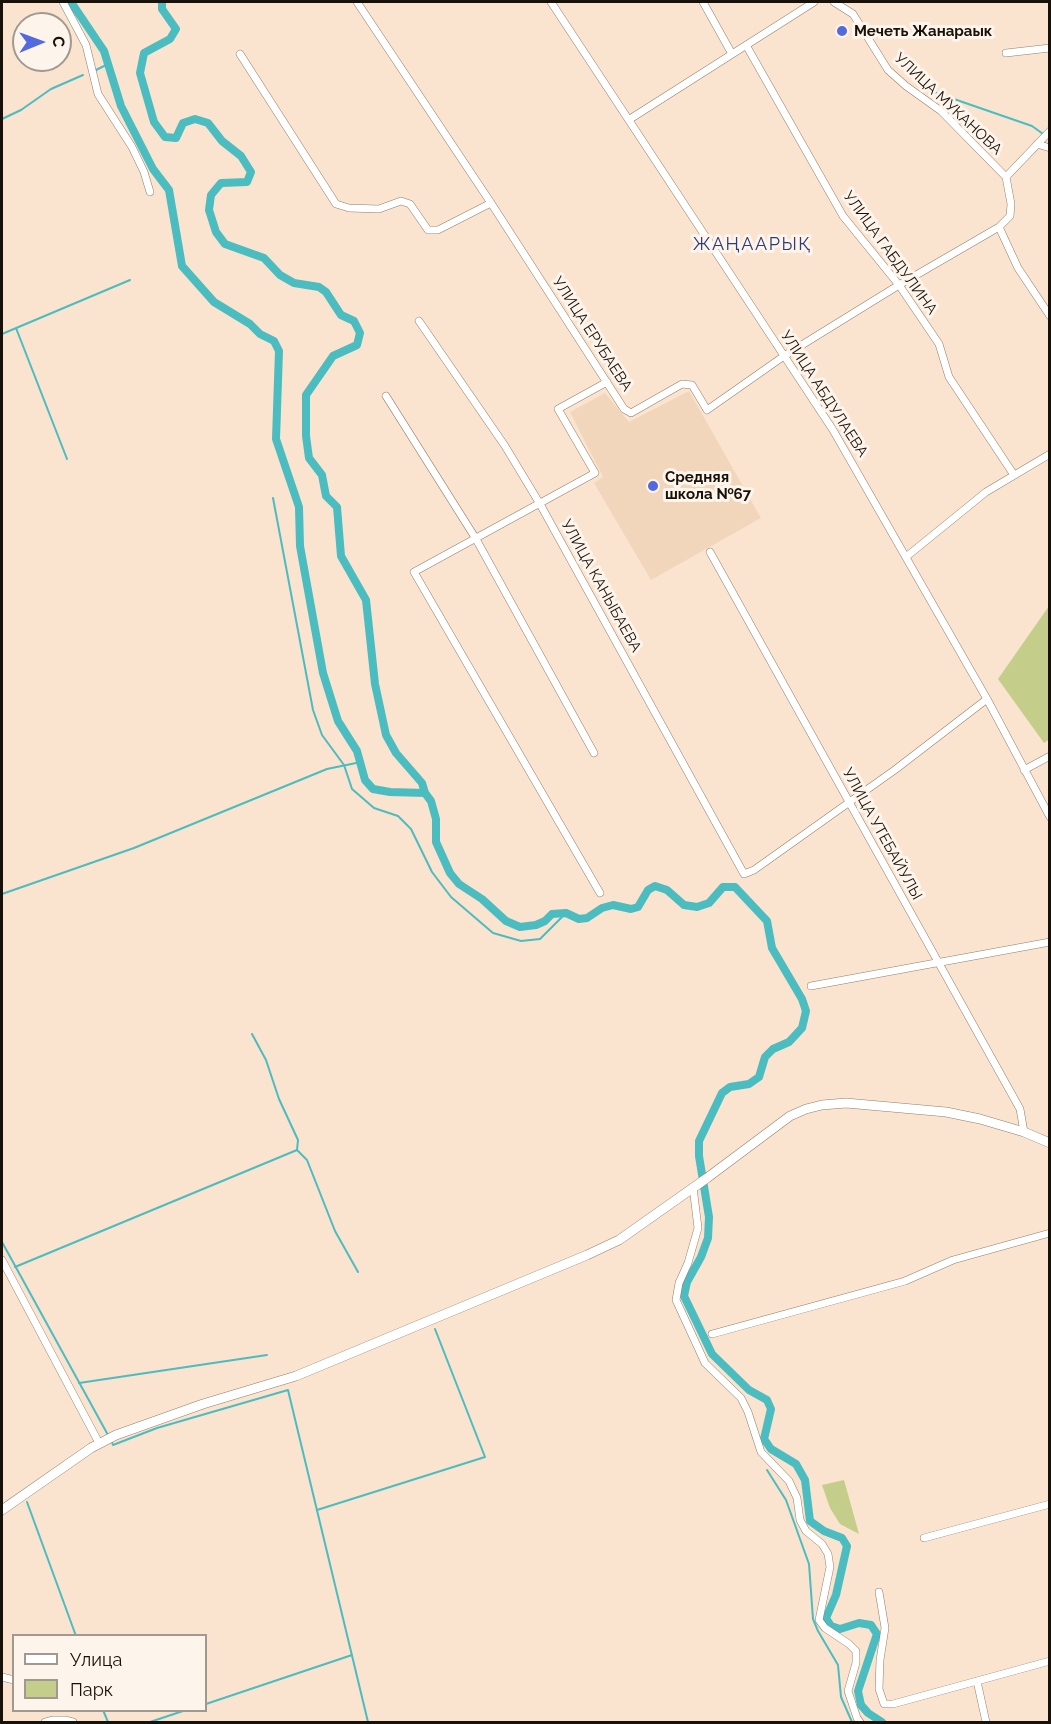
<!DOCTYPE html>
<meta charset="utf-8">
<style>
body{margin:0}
#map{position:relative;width:1051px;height:1724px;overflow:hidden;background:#fae4cf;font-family:Raleway,sans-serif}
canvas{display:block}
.frame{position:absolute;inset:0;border:3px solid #18110a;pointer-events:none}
.legend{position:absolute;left:12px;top:1634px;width:195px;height:78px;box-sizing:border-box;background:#fdf4eb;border:2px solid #a19991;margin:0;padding:8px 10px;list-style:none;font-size:18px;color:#18110a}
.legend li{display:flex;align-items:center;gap:12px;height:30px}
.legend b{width:30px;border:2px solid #a19991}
.north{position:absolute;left:12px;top:12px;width:60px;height:60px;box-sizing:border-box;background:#fdf4eb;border:2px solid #a19991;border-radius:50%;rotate:89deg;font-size:16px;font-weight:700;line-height:24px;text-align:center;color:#18110a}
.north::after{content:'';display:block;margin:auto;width:21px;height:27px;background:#5269df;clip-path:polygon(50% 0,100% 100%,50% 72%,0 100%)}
</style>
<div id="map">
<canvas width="1051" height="1724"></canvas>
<div class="frame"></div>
<ul class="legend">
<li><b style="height:8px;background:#fff"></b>Улица</li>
<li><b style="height:16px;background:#c5cd8a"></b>Парк</li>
</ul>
<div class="north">С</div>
</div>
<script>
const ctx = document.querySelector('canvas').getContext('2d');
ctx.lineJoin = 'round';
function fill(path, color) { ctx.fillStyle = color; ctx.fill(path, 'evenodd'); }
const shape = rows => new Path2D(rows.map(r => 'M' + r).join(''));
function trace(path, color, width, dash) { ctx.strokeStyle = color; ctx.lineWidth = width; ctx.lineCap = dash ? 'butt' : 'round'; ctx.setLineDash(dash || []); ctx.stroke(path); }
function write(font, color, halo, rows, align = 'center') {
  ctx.font = font + ' Raleway,sans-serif'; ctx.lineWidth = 6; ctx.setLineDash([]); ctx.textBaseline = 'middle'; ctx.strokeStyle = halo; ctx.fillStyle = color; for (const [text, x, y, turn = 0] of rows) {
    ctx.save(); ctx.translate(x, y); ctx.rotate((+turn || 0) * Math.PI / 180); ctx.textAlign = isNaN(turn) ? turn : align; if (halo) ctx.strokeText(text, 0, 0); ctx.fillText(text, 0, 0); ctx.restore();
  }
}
const built = shape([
 [689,391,761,518,651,580,594,483,603,477,570,412,605,393,629,422]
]);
const green = shape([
 [1049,606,1050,739,1044,743,998,679],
 [844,1480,859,1534,840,1524,830,1508,822,1485]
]);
const stream = shape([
 [96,70,108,64],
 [922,88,1032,126,1050,139],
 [2,119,21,110,51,89,83,75],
 [16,328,67,459],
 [2,334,130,280],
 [273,498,313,710,322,735,344,765,352,789,374,808,398,816,411,829,432,872,451,897,493,933,521,941,540,939,566,913],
 [2,894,134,848,327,769,361,762],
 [297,1150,307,1160,335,1231,358,1272],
 [2,1242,108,1435],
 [15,1267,297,1150,298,1140,279,1099,266,1060,252,1034],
 [79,1383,267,1355],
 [111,1440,113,1445,157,1428,288,1390,368,1722],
 [767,1470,786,1500,809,1564,813,1619,818,1631,838,1665,841,1697,852,1722],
 [27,1502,76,1636],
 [317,1510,485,1457,435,1329],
 [206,1704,352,1655],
 [103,1710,108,1722],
 [150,1722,186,1710]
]);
const canal = shape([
 [71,2,104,51,121,106,153,169,169,190,182,266,214,302,250,324,260,334,274,341,279,351,276,439,299,507,300,546,323,673,338,721,357,751,365,780,373,789,390,792,425,793],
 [162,2,162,9,176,29,170,39,144,53,140,73,154,122,165,137,176,138,183,123,195,119,208,123,222,141,241,156,251,172,247,182,221,183,211,195,209,210,216,232,225,244,264,258,280,275,294,283,319,287,326,292,341,315,354,321,360,333,357,345,333,356,306,395,306,436,309,458,322,475,326,496,337,507,341,556,366,600,375,684,386,735,396,753,422,783,425,793,431,801,436,819,436,842,450,873,459,884,482,899,506,921,520,927,536,925,545,921,552,914,566,913,579,919,587,918,602,908,613,905,631,909,638,907,648,890,655,886,667,890,684,905,697,907,709,903,723,887,735,887,767,921,772,948,802,999,806,1011,802,1028,789,1042,773,1049,765,1057,759,1077,749,1084,730,1087,722,1093,699,1141,699,1156,709,1217,708,1238,701,1257,687,1282,684,1296,712,1354,749,1390,767,1400,771,1409,764,1439,771,1449,796,1464,805,1480,810,1521,824,1531,842,1538,847,1546,836,1595,826,1618,831,1626,840,1629,859,1623,871,1625,877,1634,858,1691,861,1705,868,1713,882,1722]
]);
const minor = shape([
 [63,2,86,45,98,94,132,147,144,172,150,192],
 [357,2,491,203,624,409,631,413,682,384,692,385,707,410,784,356,899,285,999,227,1010,216,1011,204,1006,177],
 [551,2,833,430,987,699,1050,817],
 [703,2,732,54],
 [834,2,853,14,888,70,906,86,941,111,1006,177,1050,131],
 [746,45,843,216,899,285,939,344,949,377,1014,475],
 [1006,53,1050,48],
 [240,54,336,204,349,208,379,209,401,201,410,204,428,230,438,230,491,203],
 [630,119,814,2],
 [1037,144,1050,148],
 [999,227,1018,268,1050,316],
 [419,321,505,446,540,504,744,874,754,870,896,769,987,699],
 [386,396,476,539,594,753],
 [710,552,1020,1109,1024,1132],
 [906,557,986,492,1050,454],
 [1024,770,1050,756],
 [600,893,414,572,595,473,558,409,607,382],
 [811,986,1050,942],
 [693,1187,698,1228,688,1263,679,1283,676,1300,705,1363,741,1398,748,1412,761,1452,789,1481,797,1498,800,1520,806,1531,822,1544,828,1554,830,1567,819,1620,825,1628,849,1644,856,1651,856,1663,848,1691,857,1718,860,1722],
 [2,1260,99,1443],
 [712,1334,905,1281,953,1260,1050,1233],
 [924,1538,1050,1504],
 [879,1592,885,1628,880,1660,879,1689,884,1704,893,1704,1050,1661],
 [2,1677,14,1680],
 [977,1681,986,1722],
 [45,1722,52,1720,65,1720,73,1722]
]);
const secondary = shape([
 [2,1510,91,1448,116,1435,203,1404,296,1376,587,1255,619,1240,707,1178,790,1116,806,1109,822,1105,846,1103,946,1112,980,1119,1024,1132,1050,1143]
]);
const markers = [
 [842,31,6,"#5269df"],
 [653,486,6,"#5269df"]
];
const poiNames = [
 ["Мечеть Жанараык",854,31],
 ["Средняя",665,477],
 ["школа №67",665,494]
];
const streetNames = [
 ["УЛИЦА МУКАНОВА",948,104,43],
 ["УЛИЦА ГАБДУЛИНА",890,253,54],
 ["УЛИЦА ЕРУБАЕВА",592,334,57],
 ["УЛИЦА АБДУЛАЕВА",824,394,57],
 ["УЛИЦА КАНЫБАЕВА",601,586,61],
 ["УЛИЦА УТЕБАЙУЛЫ",882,834,61]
];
const quarterNames = [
 ["ЖАҢААРЫҚ",752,245]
];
fill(built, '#f2d6bc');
fill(green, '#c5cd8a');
trace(stream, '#4bbcc0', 2);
trace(canal, '#4bbcc0', 8);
trace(minor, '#927e6b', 8);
trace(secondary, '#927e6b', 10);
trace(minor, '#fff', 7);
trace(secondary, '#fff', 9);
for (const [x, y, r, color] of markers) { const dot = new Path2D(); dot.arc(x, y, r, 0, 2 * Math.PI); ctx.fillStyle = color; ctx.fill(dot); trace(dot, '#fdf4eb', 2); }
write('bold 15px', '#18110a', '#fdf4eb', poiNames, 'left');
write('15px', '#18110a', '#fdf4eb', streetNames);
ctx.letterSpacing = '1.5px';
write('18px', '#2f3c76', '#fdf4eb', quarterNames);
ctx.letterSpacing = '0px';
</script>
